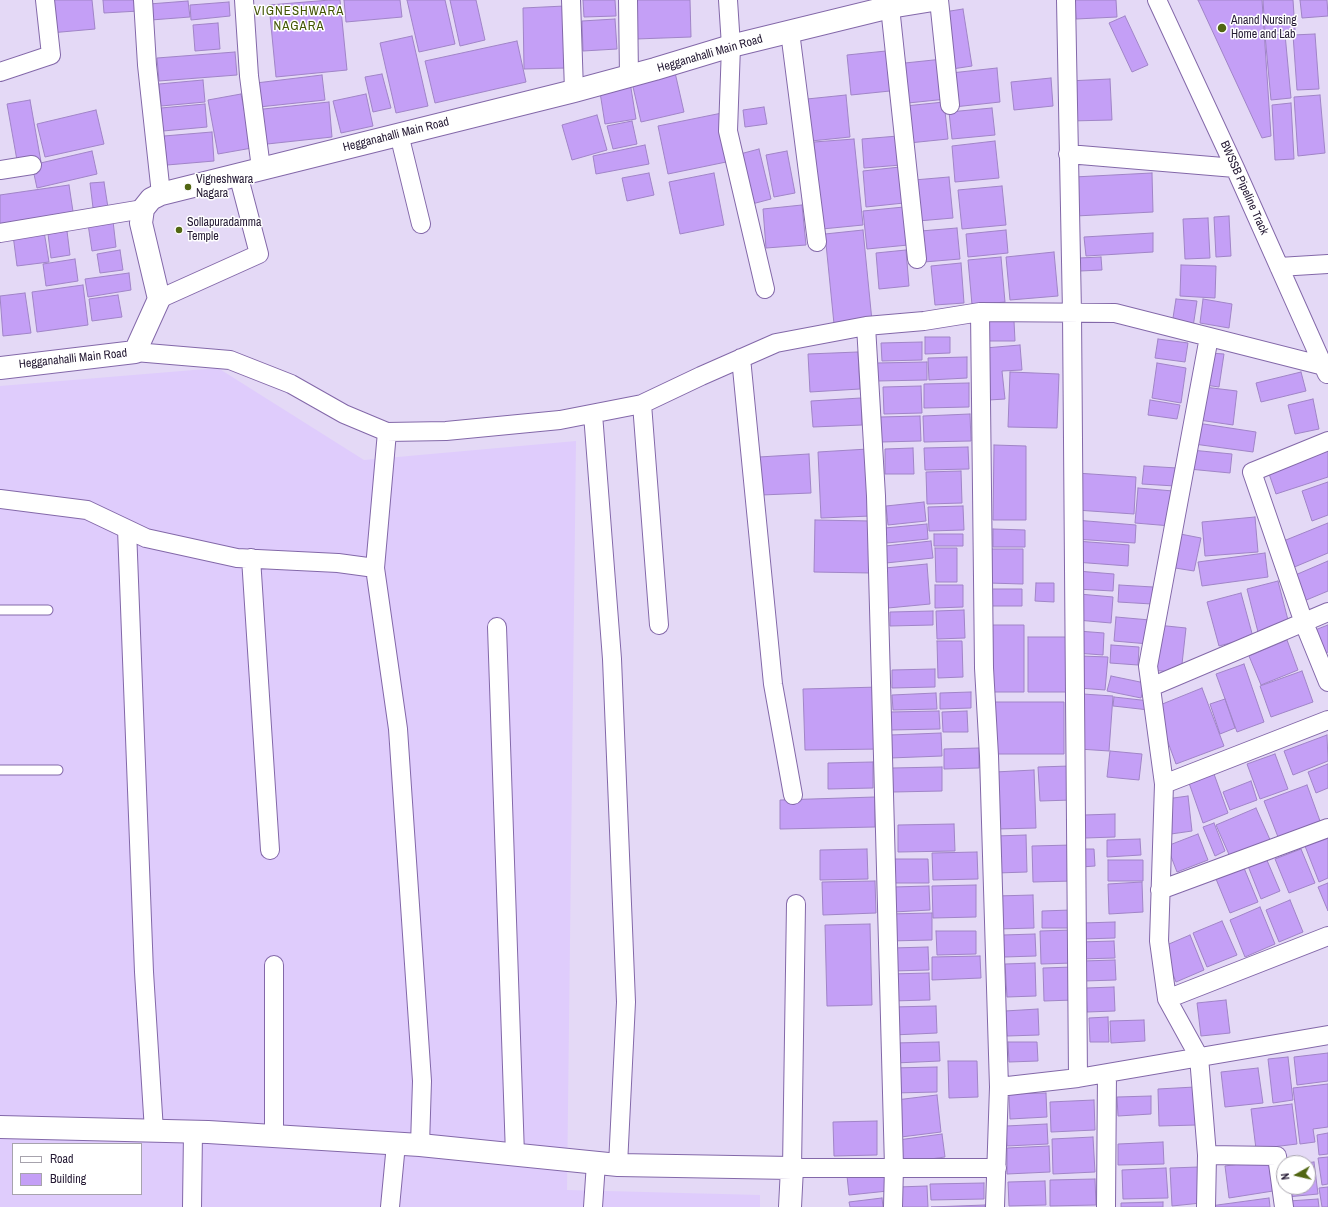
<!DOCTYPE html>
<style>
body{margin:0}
#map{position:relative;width:1328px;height:1207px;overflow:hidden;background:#e4d9f6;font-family:"Archivo Narrow",sans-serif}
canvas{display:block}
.legend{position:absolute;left:12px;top:1143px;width:130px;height:52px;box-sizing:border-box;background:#fff;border:1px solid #a7a3ad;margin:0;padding:5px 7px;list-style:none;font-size:12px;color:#241933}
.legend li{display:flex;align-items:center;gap:8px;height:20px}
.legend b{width:20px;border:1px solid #a7a3ad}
.north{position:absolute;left:1276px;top:1155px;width:40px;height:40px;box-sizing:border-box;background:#fff;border:1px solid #a7a3ad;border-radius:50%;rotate:262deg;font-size:11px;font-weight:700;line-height:16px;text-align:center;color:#241933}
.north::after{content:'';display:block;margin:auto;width:14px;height:18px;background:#516612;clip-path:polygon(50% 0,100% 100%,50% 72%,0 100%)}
</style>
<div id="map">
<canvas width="1328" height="1207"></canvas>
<ul class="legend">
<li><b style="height:5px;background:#fff"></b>Road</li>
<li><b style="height:11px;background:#c49ff6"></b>Building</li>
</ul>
<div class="north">N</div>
</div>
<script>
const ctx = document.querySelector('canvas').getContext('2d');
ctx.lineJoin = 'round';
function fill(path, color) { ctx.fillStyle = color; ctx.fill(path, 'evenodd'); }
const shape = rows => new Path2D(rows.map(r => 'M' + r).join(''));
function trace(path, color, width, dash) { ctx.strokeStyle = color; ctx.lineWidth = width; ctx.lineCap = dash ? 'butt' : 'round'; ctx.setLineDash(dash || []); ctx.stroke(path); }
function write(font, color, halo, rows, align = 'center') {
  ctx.font = font + ' "Archivo Narrow",sans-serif'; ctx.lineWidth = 3; ctx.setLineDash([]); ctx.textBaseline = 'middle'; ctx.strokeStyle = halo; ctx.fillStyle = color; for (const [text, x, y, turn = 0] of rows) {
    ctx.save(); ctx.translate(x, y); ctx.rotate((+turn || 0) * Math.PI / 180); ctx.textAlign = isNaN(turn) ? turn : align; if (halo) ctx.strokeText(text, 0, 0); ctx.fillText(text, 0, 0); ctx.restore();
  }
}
const built = shape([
 [218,368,364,460,576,441,567,1190,760,1195,760,1207,0,1207,0,386],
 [13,1144,141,1144,141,1194,13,1194]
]);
const building = shape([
 [47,0,92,0,95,29,50,33,47,0],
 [103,0,138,0,139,11,104,13,103,0],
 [330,0,340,0,347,70,276,77,269,5,330,0],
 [344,0,400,0,402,17,346,22,344,0],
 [407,0,445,0,455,44,419,52,407,0],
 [450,0,476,0,485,40,460,46,450,0],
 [583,0,615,0,616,16,584,17,583,0],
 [635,0,690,0,691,37,636,39,635,0],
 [1075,0,1116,0,1117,17,1076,19,1075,0],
 [1198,0,1262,0,1271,136,1262,138,1198,0],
 [1263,0,1293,0,1295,30,1265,32,1263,0],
 [1300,0,1327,0,1328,16,1302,18,1300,0],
 [188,1,190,17,151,20,149,4,188,1],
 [229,2,230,16,191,20,190,5,229,2],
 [565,6,567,68,524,69,523,8,565,6],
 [963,9,972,66,952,69,944,12,963,9],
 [1125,16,1148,65,1132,72,1109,23,1125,16],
 [615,19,617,49,583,51,582,21,615,19],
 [218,23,220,49,195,51,193,25,218,23],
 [1285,34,1291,98,1271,100,1265,35,1285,34],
 [1315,34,1319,89,1297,90,1293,35,1315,34],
 [412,36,428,106,396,113,380,43,412,36],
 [517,41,526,82,435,103,425,61,517,41],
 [886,51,890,91,851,95,847,55,886,51],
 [235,52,237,75,159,81,157,58,235,52],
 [943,59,947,99,908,103,905,63,943,59],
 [674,68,684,112,641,122,631,78,674,68],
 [997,68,1000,102,954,107,951,73,997,68],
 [382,74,391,108,373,112,365,77,382,74],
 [322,75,325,100,259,107,256,83,322,75],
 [1051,78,1053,106,1014,110,1011,82,1051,78],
 [1110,79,1112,120,1070,121,1068,81,1110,79],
 [203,80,205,102,161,106,159,84,203,80],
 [630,82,636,119,605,124,599,86,630,82],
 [241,94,252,148,218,154,208,100,241,94],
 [366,94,373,126,341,133,333,101,366,94],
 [846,95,850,137,811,141,807,99,846,95],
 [1320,95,1325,153,1298,156,1294,97,1320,95],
 [30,100,41,162,18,166,7,104,30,100],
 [329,102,332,137,258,145,254,110,329,102],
 [944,102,948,139,909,143,905,106,944,102],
 [1291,103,1294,159,1275,160,1272,105,1291,103],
 [205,104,207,127,163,131,161,108,205,104],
 [764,107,767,124,745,127,743,110,764,107],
 [992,108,995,135,952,139,949,112,992,108],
 [96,110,104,144,45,157,37,124,96,110],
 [722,113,731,161,668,174,658,126,722,113],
 [597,115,607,150,572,160,562,125,597,115],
 [632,121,637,144,613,149,607,126,632,121],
 [212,132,214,161,167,165,164,136,212,132],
 [898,136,901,165,864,168,862,139,898,136],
 [854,139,863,225,822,229,814,142,854,139],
 [995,141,999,178,955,182,952,146,995,141],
 [645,145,649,164,596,174,593,156,645,145],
 [759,149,771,199,752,204,740,154,759,149],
 [92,151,97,174,37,188,32,165,92,151],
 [787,151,795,193,774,197,766,155,787,151],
 [900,167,904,203,866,207,863,171,900,167],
 [649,173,654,195,627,201,622,178,649,173],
 [714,173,724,225,680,234,669,182,714,173],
 [1152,173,1153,212,1076,216,1074,177,1152,173],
 [949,177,953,218,918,221,914,180,949,177],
 [104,182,109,214,94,216,90,183,104,182],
 [69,185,74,218,0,228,0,195,69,185],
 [1002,186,1006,225,962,229,958,190,1002,186],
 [802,205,806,245,766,248,763,209,802,205],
 [904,207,908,245,867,249,863,211,904,207],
 [1229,216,1231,256,1216,257,1214,217,1229,216],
 [1208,218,1210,258,1185,259,1183,219,1208,218],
 [113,221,116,247,92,251,88,224,113,221],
 [957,228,960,259,924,262,921,231,957,228],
 [863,230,872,321,834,324,825,234,863,230],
 [1006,230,1008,253,968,257,966,234,1006,230],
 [44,231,49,262,17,266,13,235,44,231],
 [67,231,70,255,51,258,48,234,67,231],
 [1153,233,1153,252,1086,256,1084,237,1153,233],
 [120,250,123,270,100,273,97,254,120,250],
 [906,250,909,286,879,289,876,253,906,250],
 [1054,252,1058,296,1010,300,1006,257,1054,252],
 [1001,257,1005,302,972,305,968,260,1001,257],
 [1101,257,1102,270,1080,271,1079,258,1101,257],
 [75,259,78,281,46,286,43,264,75,259],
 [961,263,964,303,935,305,931,266,961,263],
 [1181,265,1216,266,1215,298,1180,296,1181,265],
 [129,273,131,290,88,297,85,279,129,273],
 [83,285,88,325,37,332,32,292,83,285],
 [25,293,31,333,3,336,0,296,25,293],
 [118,295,122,317,92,321,89,299,118,295],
 [1176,299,1197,301,1193,327,1172,324,1176,299],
 [1203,299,1232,304,1229,328,1200,323,1203,299],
 [986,321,1014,321,1015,341,987,341,986,321],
 [925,337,950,337,950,353,925,354,925,337],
 [1158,339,1188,343,1185,362,1155,358,1158,339],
 [922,342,922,360,882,361,881,343,922,342],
 [1020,345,1022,370,1002,371,1005,399,989,400,985,348,1020,345],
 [858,352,860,389,810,392,808,354,858,352],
 [1210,353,1224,354,1219,387,1205,385,1210,353],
 [967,357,967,378,929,380,928,358,967,357],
 [927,362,927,380,877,381,877,363,927,362],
 [1157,363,1186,368,1181,403,1152,398,1157,363],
 [1010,372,1059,374,1057,428,1008,427,1010,372],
 [1301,372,1306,391,1261,402,1256,383,1301,372],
 [969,383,969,407,924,408,924,384,969,383],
 [921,386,922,413,884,414,883,387,921,386],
 [1204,387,1237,391,1233,425,1199,420,1204,387],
 [861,398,862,425,813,427,811,401,861,398],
 [1313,399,1319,429,1295,434,1288,405,1313,399],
 [1150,400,1180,405,1177,419,1148,415,1150,400],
 [970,414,971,441,924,442,923,416,970,414],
 [920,416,921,441,881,442,880,417,920,416],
 [1197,423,1256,432,1253,452,1194,444,1197,423],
 [994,445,1026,446,1026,520,993,520,994,445],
 [968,447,969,469,925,470,924,448,968,447],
 [1328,447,1328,477,1276,494,1267,468,1328,447],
 [913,448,914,474,885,474,885,449,913,448],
 [868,449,871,516,821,518,818,452,868,449],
 [1191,450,1232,454,1230,473,1189,469,1191,450],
 [809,454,811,493,761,495,759,457,809,454],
 [1144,466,1177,468,1175,486,1142,484,1144,466],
 [961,471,962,503,927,504,926,472,961,471],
 [1076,473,1136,477,1134,514,1076,510,1076,473],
 [1328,482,1328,515,1312,521,1302,491,1328,482],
 [1138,488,1173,491,1171,526,1135,523,1138,488],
 [924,502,926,521,888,525,886,506,924,502],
 [963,506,964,530,929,531,928,507,963,506],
 [1255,517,1258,552,1205,556,1202,522,1255,517],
 [815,520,871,521,871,573,814,572,815,520],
 [1075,520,1136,525,1135,543,1075,539,1075,520],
 [1328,523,1328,553,1292,568,1281,542,1328,523],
 [927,524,928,539,887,543,885,528,927,524],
 [993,529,1025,530,1025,547,993,547,993,529],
 [1175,533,1201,538,1194,571,1169,567,1175,533],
 [934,534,963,534,963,546,934,546,934,534],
 [931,541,933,558,886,563,885,546,931,541],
 [1076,541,1129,545,1128,566,1075,562,1076,541],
 [935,548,957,548,957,582,936,582,935,548],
 [988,549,1023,549,1023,584,988,583,988,549],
 [1265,553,1268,577,1202,586,1198,562,1265,553],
 [1328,561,1328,591,1304,601,1293,576,1328,561],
 [927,564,930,604,888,608,885,568,927,564],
 [1077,571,1114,574,1113,591,1076,589,1077,571],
 [1278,581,1289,624,1258,632,1247,589,1278,581],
 [1036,583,1054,583,1054,602,1035,601,1036,583],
 [935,585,963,585,963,607,935,608,935,585],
 [1119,585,1153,587,1152,604,1118,602,1119,585],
 [988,589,1022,589,1022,606,988,606,988,589],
 [1241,593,1253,637,1219,646,1207,602,1241,593],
 [1079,594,1113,597,1111,623,1077,620,1079,594],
 [964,610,965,638,937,639,936,611,964,610],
 [933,611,933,625,890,626,890,612,933,611],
 [1116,617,1150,620,1149,644,1114,641,1116,617],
 [987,625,1024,625,1024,692,987,692,987,625],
 [1157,625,1186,628,1181,673,1152,670,1157,625],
 [1328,625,1328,652,1324,654,1315,630,1328,625],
 [1078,631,1104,633,1103,655,1076,653,1078,631],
 [1028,637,1071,637,1070,692,1028,692,1028,637],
 [1287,640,1298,670,1261,685,1249,656,1287,640],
 [937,641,962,641,963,677,938,678,937,641],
 [1111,645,1139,647,1138,665,1110,663,1111,645],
 [1081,656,1108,657,1105,690,1079,688,1081,656],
 [1244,664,1264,722,1237,732,1216,674,1244,664],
 [935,669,935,687,892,688,892,670,935,669],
 [1302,671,1313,702,1271,717,1260,686,1302,671],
 [1111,676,1145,683,1141,698,1107,691,1111,676],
 [880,687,882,749,805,750,803,689,880,687],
 [1202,688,1224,746,1176,764,1155,707,1202,688],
 [971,692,971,708,940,709,940,693,971,692],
 [936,693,937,709,893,710,892,695,936,693],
 [1083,694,1113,696,1109,751,1079,749,1083,694],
 [1114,697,1150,701,1149,710,1113,706,1114,697],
 [1225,699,1235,728,1220,734,1210,704,1225,699],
 [993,702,1064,702,1064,754,993,754,993,702],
 [939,711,940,729,891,730,890,712,939,711],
 [967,711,968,732,943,732,942,712,967,711],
 [941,733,942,756,890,758,890,735,941,733],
 [1327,735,1328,761,1293,775,1284,751,1327,735],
 [979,748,979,768,944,769,944,749,979,748],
 [1110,751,1142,754,1139,780,1107,777,1110,751],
 [1275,754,1288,789,1260,799,1247,764,1275,754],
 [873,762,873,788,828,789,828,763,873,762],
 [1328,764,1328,788,1316,793,1308,772,1328,764],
 [1070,766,1072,800,1040,801,1038,767,1070,766],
 [942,767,942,791,893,792,892,768,942,767],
 [1034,770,1036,828,997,829,995,772,1034,770],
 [1214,774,1228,813,1203,823,1189,783,1214,774],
 [1251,781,1257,800,1230,810,1223,792,1251,781],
 [1307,785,1320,821,1278,837,1264,801,1307,785],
 [1188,796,1192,831,1171,834,1166,799,1188,796],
 [875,797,875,827,780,829,780,800,875,797],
 [1256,808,1271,842,1231,859,1216,825,1256,808],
 [1115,814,1115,837,1085,838,1084,815,1115,814],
 [1214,823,1225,851,1215,856,1203,827,1214,823],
 [954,824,955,851,898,852,898,825,954,824],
 [1198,834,1208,860,1177,872,1167,846,1198,834],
 [1026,835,1027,872,997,873,995,836,1026,835],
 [1328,837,1328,878,1319,882,1305,846,1328,837],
 [1140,839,1141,855,1107,857,1107,840,1140,839],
 [1072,845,1073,881,1033,882,1032,846,1072,845],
 [867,849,868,879,820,880,820,850,867,849],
 [1080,849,1094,849,1095,866,1081,867,1080,849],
 [1301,849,1315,883,1289,893,1275,859,1301,849],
 [977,852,978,879,933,880,932,853,977,852],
 [1266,858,1280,891,1261,899,1248,866,1266,858],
 [893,859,928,859,929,883,894,883,893,859],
 [1108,860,1143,860,1143,881,1108,881,1108,860],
 [1244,868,1258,902,1230,913,1216,879,1244,868],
 [875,881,876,913,823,915,822,882,875,881],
 [1142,882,1143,912,1109,914,1108,884,1142,882],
 [1328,883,1328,911,1318,887,1328,883],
 [976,885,976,917,933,918,932,886,976,885],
 [929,886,930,910,894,912,893,887,929,886],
 [1033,895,1034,928,998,929,996,896,1033,895],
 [1290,900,1303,932,1279,942,1266,910,1290,900],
 [1260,907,1275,944,1245,957,1230,920,1260,907],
 [1071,910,1072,928,1042,928,1042,911,1071,910],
 [932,913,932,940,889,941,888,914,932,913],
 [1222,921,1237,955,1207,967,1193,933,1222,921],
 [1115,922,1115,938,1083,939,1083,923,1115,922],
 [870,924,872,1005,827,1006,825,925,870,924],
 [1072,930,1073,963,1041,964,1040,931,1072,930],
 [936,931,976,931,976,954,937,955,936,931],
 [1035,934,1036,956,1004,957,1003,935,1035,934],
 [1190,935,1204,970,1176,982,1162,947,1190,935],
 [1114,941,1115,958,1080,959,1079,942,1114,941],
 [928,947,929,970,893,971,892,948,928,947],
 [980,956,981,978,932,980,932,957,980,956],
 [1115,960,1116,980,1084,981,1083,961,1115,960],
 [1035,963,1036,996,1007,997,1005,964,1035,963],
 [1073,967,1074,1000,1044,1001,1043,968,1073,967],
 [929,973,930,1000,891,1001,890,974,929,973],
 [1114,987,1115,1011,1087,1012,1086,988,1114,987],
 [1226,1000,1230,1033,1201,1036,1197,1003,1226,1000],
 [936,1006,937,1033,893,1035,892,1007,936,1006],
 [1038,1009,1039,1035,1007,1036,1005,1011,1038,1009],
 [1108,1017,1109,1042,1090,1042,1089,1018,1108,1017],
 [1144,1020,1145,1041,1111,1043,1110,1021,1144,1020],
 [939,1042,940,1061,895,1063,894,1043,939,1042],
 [1008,1042,1037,1042,1038,1061,1009,1062,1008,1042],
 [1328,1053,1328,1081,1297,1085,1294,1057,1328,1053],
 [1288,1057,1293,1100,1273,1103,1268,1059,1288,1057],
 [948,1061,977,1061,978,1097,949,1098,948,1061],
 [937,1067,937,1092,894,1093,893,1068,937,1067],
 [1258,1068,1263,1103,1225,1107,1221,1072,1258,1068],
 [1328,1084,1328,1127,1313,1129,1315,1142,1300,1144,1293,1088,1328,1084],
 [1195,1087,1197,1125,1159,1126,1158,1089,1195,1087],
 [1046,1093,1047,1117,1010,1119,1009,1094,1046,1093],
 [937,1095,941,1132,901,1137,896,1100,937,1095],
 [1151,1096,1151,1114,1118,1116,1117,1097,1151,1096],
 [1094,1100,1095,1130,1051,1132,1050,1102,1094,1100],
 [1292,1104,1297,1144,1256,1149,1251,1109,1292,1104],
 [877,1121,877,1155,834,1156,833,1122,877,1121],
 [1047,1124,1048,1144,1007,1146,1006,1126,1047,1124],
 [1328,1133,1328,1154,1319,1155,1317,1135,1328,1133],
 [942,1134,945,1157,901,1163,898,1140,942,1134],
 [1093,1137,1095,1172,1053,1174,1052,1139,1093,1137],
 [1163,1142,1164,1164,1118,1165,1118,1144,1163,1142],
 [1049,1146,1050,1172,1007,1174,1007,1148,1049,1146],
 [1328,1157,1328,1184,1322,1185,1318,1158,1328,1157],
 [1268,1160,1273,1191,1229,1198,1225,1166,1268,1160],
 [1314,1162,1318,1194,1287,1197,1286,1187,1308,1187,1308,1163,1306,1163,1314,1162],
 [1199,1167,1201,1203,1172,1206,1170,1168,1199,1167],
 [1166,1168,1168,1198,1123,1199,1122,1170,1166,1168],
 [886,1172,888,1191,849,1195,847,1176,886,1172],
 [1095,1179,1096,1205,1050,1206,1050,1180,1095,1179],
 [1045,1181,1046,1205,1009,1206,1008,1182,1045,1181],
 [984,1183,984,1199,931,1200,930,1184,984,1183],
 [927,1186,928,1207,898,1207,897,1187,927,1186],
 [1328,1187,1328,1207,1322,1207,1319,1188,1328,1187],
 [882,1198,883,1207,850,1207,849,1202,882,1198],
 [1269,1198,1270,1207,1210,1207,1210,1206,1269,1198],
 [1318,1199,1319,1207,1289,1207,1289,1201,1318,1199],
 [1163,1202,1163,1207,1121,1207,1121,1203,1163,1202],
 [985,1205,985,1207,931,1207,985,1205]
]);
const service = shape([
 [0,610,48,610],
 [0,770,58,770]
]);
const minor = shape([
 [143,0,147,65,161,194],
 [244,0,249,76,261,168],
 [571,0,574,91],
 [628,0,629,76],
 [728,0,731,46,728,131,765,289],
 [939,0,950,105],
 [1066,0,1072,313,1078,1078],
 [1157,0,1235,168,1327,374],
 [890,7,917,259],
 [790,32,817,242],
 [0,72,51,55,45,0],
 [399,134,421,224],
 [1068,154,1235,168],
 [0,170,32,165],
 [0,233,143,209],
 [1279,267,1328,264],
 [159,299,259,254,238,174],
 [980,312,984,668,989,756,999,1087],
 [866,326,876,496,894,1167,893,1207],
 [135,352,230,360,291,384,344,414,387,432,446,431,560,420,642,404,701,376,776,343,866,326,924,321,980,312,1115,313,1328,367],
 [741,358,773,684,793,795],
 [642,404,659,625],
 [593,414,612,659,626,1002,618,1165],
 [1328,441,1252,472,1304,623,1328,682],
 [0,499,87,510,146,538,237,558,338,563,375,568,387,432],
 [127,529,144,972,154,1131],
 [251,558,270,850],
 [375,568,398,729,422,1081,420,1145],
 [497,627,515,1155],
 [1151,687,1328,612],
 [1164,784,1328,720],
 [1160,890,1328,828],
 [796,904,792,1168,997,1168],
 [274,965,274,1136],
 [1167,999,1328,936],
 [1207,1155,1277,1156,1284,1207],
 [192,1207,193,1132],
 [390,1207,396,1144],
 [593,1207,596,1163],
 [995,1207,999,1087,1078,1078,1328,1035],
 [1106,1207,1107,1073],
 [1206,1207,1207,1155,1199,1057,1167,999,1159,941,1164,784,1148,666,1209,337]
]);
const tertiary = shape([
 [0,1127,208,1132,420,1145,618,1165,792,1168,790,1207]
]);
const secondary = shape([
 [0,368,135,352,159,299,141,223,143,209,151,199,161,194,574,91,655,69,731,46,890,7,933,0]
]);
const markers = [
 [1222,28,5,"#516612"],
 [188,187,4,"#516612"],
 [179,230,4,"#516612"]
];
const poiNames = [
 ["Anand Nursing",1231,21],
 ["Home and Lab",1231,35],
 ["Vigneshwara",196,180],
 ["Nagara",196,194],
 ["Sollapuradamma",187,223],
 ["Temple",187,237]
];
const streetNames = [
 ["Hegganahalli Main Road",710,54,-16],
 ["Hegganahalli Main Road",396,135,-14],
 ["BWSSB Pipeline Track",1244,188,66],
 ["Hegganahalli Main Road",73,359,-6]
];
const neighbourhoodNames = [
 ["VIGNESHWARA",299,12],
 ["NAGARA",299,27]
];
fill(built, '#dfccfc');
fill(building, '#c49ff6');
trace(building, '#a084c7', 1);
trace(service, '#8368a9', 11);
trace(minor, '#8368a9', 20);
trace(tertiary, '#8368a9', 24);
trace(secondary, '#8368a9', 24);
trace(service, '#fff', 9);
trace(minor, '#fff', 18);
trace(tertiary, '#fff', 22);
trace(secondary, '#fff', 22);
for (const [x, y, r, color] of markers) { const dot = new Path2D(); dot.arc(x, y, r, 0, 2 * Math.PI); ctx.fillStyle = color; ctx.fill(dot); trace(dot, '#fff', 1.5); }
write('12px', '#241933', '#fff', poiNames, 'left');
write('12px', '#241933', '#fff', streetNames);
ctx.letterSpacing = '1px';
write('13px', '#435504', '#fff', neighbourhoodNames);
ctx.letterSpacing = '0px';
</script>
